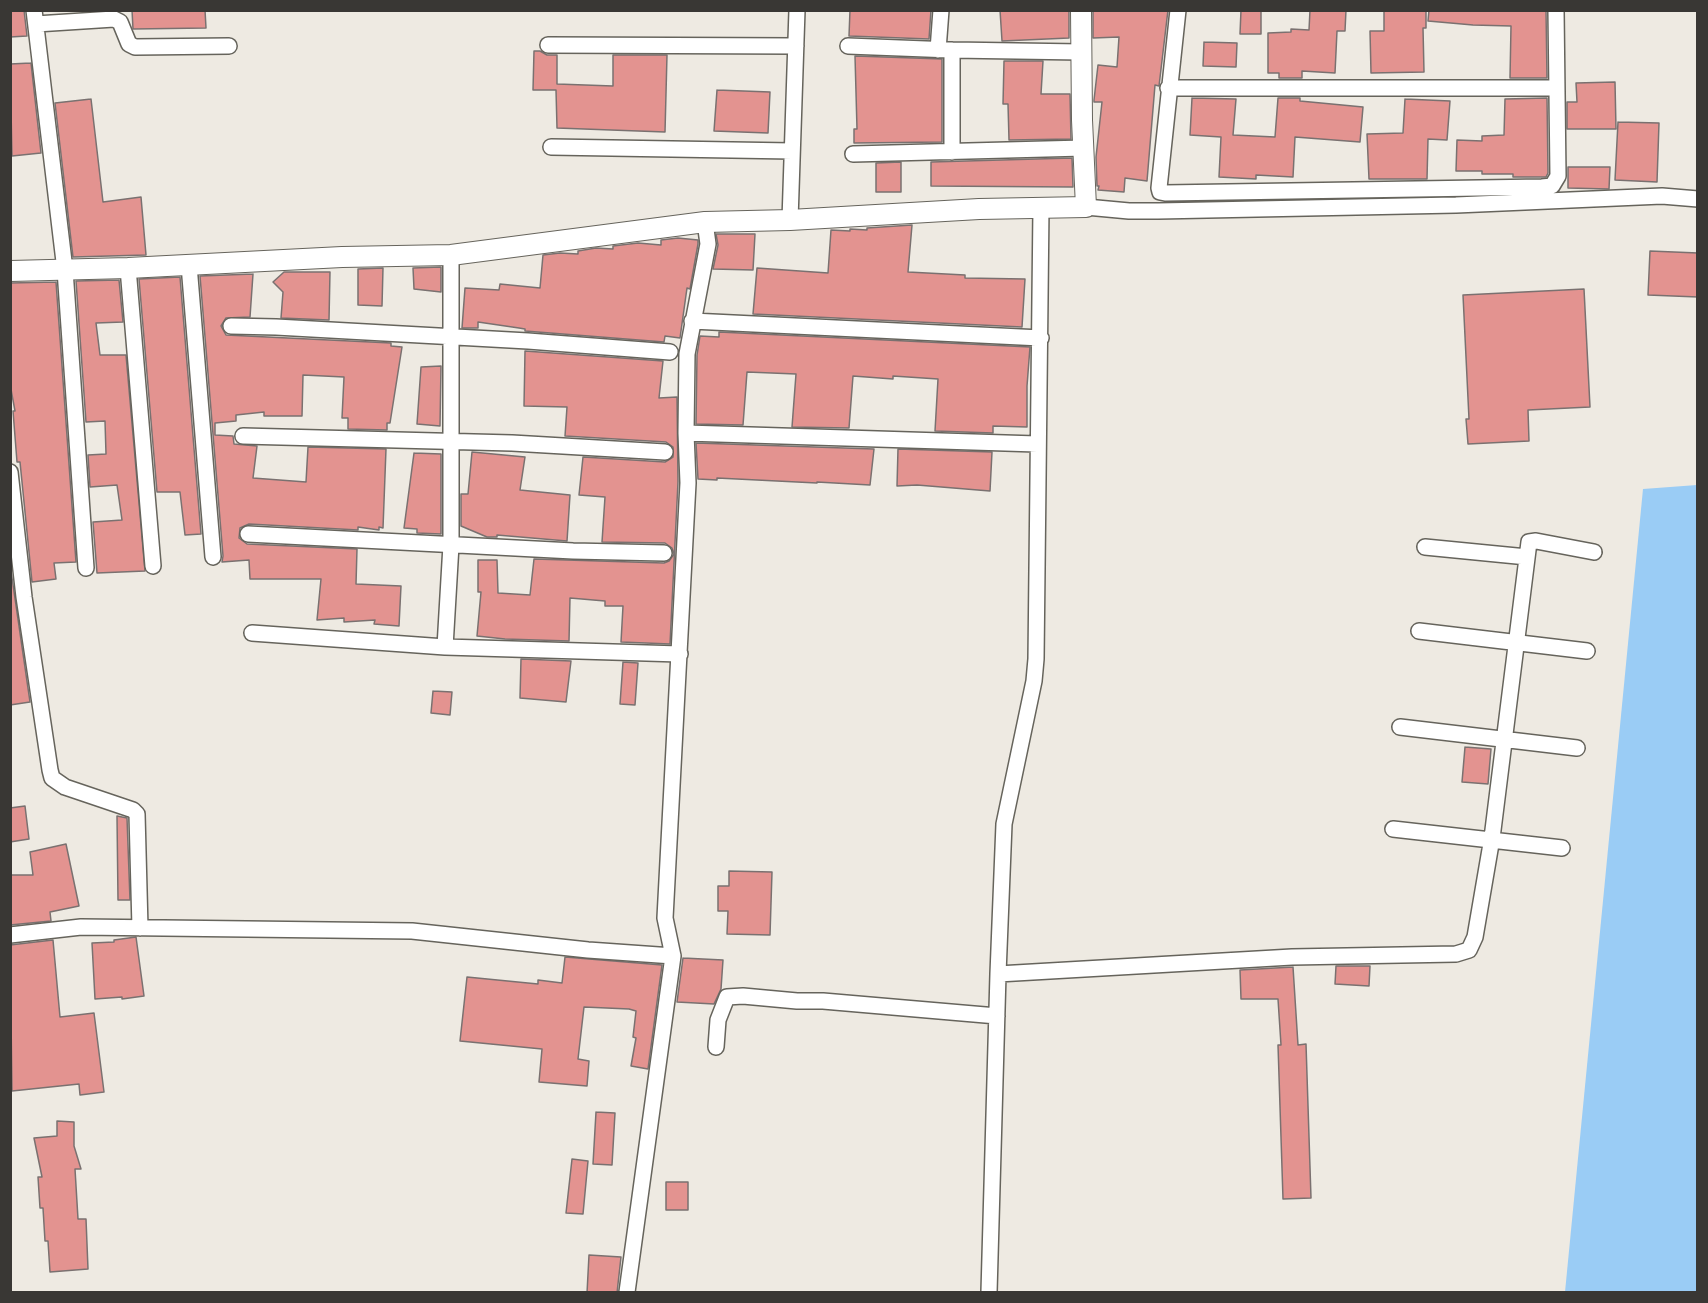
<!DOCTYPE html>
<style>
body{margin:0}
#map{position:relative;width:1708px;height:1303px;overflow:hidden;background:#eeeae2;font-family:"Roboto Serif",serif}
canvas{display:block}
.frame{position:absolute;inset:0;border:12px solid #393734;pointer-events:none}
</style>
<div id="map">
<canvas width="1708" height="1303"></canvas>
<div class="frame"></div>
</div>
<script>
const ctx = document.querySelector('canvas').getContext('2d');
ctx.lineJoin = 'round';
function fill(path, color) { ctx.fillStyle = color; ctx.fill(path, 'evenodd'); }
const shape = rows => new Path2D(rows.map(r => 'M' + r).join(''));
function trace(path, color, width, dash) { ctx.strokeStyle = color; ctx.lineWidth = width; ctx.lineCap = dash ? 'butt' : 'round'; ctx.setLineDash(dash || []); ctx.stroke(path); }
const water = shape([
 [1697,485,1697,1292,1565,1292,1643,489]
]);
const building = shape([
 [10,10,24,10,27,36,10,37,10,10],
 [132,10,205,10,206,28,133,29,132,10],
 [850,10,931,10,929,39,849,36,850,10],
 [1000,10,1069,10,1069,38,1002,41,1000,10],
 [1093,10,1168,10,1159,86,1155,85,1147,181,1125,178,1124,192,1098,190,1099,186,1097,186,1096,157,1102,102,1094,102,1094,100,1098,65,1117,67,1119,37,1093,38,1093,10],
 [1241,10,1261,10,1261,34,1240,34,1241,10],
 [1310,10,1346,10,1345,31,1337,31,1335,73,1302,71,1302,78,1279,78,1279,73,1268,73,1268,33,1291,32,1291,29,1309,30,1310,10],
 [1384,10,1426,10,1426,28,1423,28,1424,72,1371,73,1370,31,1384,31,1384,10],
 [1429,10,1546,10,1547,78,1510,78,1511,26,1473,25,1428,21,1429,10],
 [1204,42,1237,43,1236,67,1203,66,1204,42],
 [534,51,540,51,547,55,557,55,557,84,613,86,613,55,667,55,665,132,557,128,556,90,533,90,534,51],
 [855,56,942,59,942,142,854,143,854,129,857,129,855,56],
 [1004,61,1043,61,1041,94,1070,94,1071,139,1009,140,1008,104,1003,104,1004,61],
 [31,63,41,153,12,156,10,64,31,63],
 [1615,82,1616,129,1567,129,1567,102,1577,102,1576,83,1615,82],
 [717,90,770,92,768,133,714,131,717,90],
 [1192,98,1236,99,1233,135,1275,137,1278,98,1300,98,1300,101,1363,107,1360,142,1295,137,1293,177,1256,175,1256,179,1219,177,1221,137,1190,135,1192,98],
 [1547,98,1548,173,1546,177,1513,177,1513,174,1482,174,1482,171,1456,171,1457,140,1482,141,1482,136,1504,135,1505,99,1547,98],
 [91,99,103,202,141,197,146,255,73,257,55,103,91,99],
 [1405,99,1450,101,1447,140,1428,139,1427,179,1369,179,1367,134,1403,133,1405,99],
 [1618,122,1659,123,1657,182,1615,180,1618,122],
 [1072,158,1073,187,931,186,931,162,1072,158],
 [901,162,901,192,876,192,876,163,901,162],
 [1568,167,1610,167,1609,189,1568,188,1568,167],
 [912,225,908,272,965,275,965,278,1025,279,1022,327,753,314,757,268,828,273,831,230,850,231,850,229,867,230,867,228,912,225],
 [716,234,755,234,753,270,713,269,718,245,716,234],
 [678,238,698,240,698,244,690,289,687,288,680,338,665,336,664,342,525,331,525,329,519,328,478,322,478,328,462,328,465,288,499,290,500,284,540,288,543,255,560,253,578,254,578,251,596,248,613,249,613,246,638,243,661,245,661,240,678,238],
 [1650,251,1698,253,1698,297,1648,295,1650,251],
 [441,267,441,292,414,289,413,268,441,267],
 [383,268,382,306,358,305,358,269,383,268],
 [284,272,330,272,329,320,281,318,283,292,273,282,284,272],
 [253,274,250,317,226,318,221,326,226,335,391,343,391,346,402,347,390,423,387,423,387,430,348,429,348,418,342,418,344,377,303,375,302,416,264,416,264,412,236,415,236,421,215,423,215,435,233,436,234,444,257,446,253,478,306,482,308,447,386,449,383,528,379,527,379,530,358,527,358,530,249,524,240,528,239,538,247,544,357,549,356,584,401,586,399,626,374,624,375,620,344,622,344,618,317,620,321,579,250,579,249,560,222,562,223,556,200,276,253,274],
 [180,277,201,534,185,535,180,492,157,492,139,279,180,277],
 [119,280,123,322,96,323,100,355,126,355,145,571,97,573,93,522,122,520,117,485,90,487,88,455,106,454,105,421,86,422,76,281,119,280],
 [56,282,76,562,54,563,56,579,32,582,20,462,17,462,13,411,15,411,10,384,10,283,56,282],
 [1584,289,1590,407,1528,410,1529,441,1468,444,1466,419,1469,419,1463,295,1584,289],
 [719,332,1030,347,1027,386,1027,427,993,426,993,433,935,431,938,379,893,376,893,379,853,376,849,428,792,427,796,374,747,372,743,425,696,424,697,355,700,336,719,337,719,332],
 [525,351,663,361,659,398,677,397,678,482,670,644,621,642,623,606,605,606,605,601,570,598,569,641,505,639,477,636,481,592,478,592,478,560,497,560,498,593,530,595,534,559,664,563,669,561,674,554,672,548,665,543,602,542,605,497,579,495,583,457,665,462,673,457,673,447,666,442,565,436,567,407,524,406,525,351],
 [441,366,440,426,417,424,421,367,441,366],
 [696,443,874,449,870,485,817,482,817,483,717,478,717,480,698,479,696,443],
 [898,449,992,452,990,491,917,485,897,486,898,449],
 [472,452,525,457,520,490,570,495,567,541,497,535,497,537,487,537,461,526,461,494,468,494,472,452],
 [414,453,441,454,441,534,417,533,417,529,404,528,414,453],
 [10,564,30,702,10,705,10,564],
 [521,659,571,661,566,702,520,698,521,659],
 [623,662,638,663,635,705,620,704,623,662],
 [433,691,452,692,450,715,431,713,433,691],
 [1465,747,1491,749,1488,784,1462,782,1465,747],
 [25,806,29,839,10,842,10,808,25,806],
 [117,816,127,818,130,900,118,900,117,816],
 [66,844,79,906,50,912,51,921,10,925,10,875,33,875,30,852,66,844],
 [729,871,772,872,770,935,727,934,728,911,718,911,718,886,729,886,729,871],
 [136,937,144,996,122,999,122,997,95,999,92,943,114,942,114,940,136,937],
 [53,940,60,1017,94,1013,104,1092,80,1095,79,1084,12,1091,10,945,53,940],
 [565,957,662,965,648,1069,631,1066,636,1038,633,1037,636,1011,629,1009,584,1007,578,1059,589,1061,587,1086,539,1082,542,1049,460,1041,467,977,538,984,538,980,562,983,565,957],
 [683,958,723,960,721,989,714,1004,677,1002,683,958],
 [1336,966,1370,966,1369,986,1335,984,1336,966],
 [1293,967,1298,1045,1306,1044,1311,1198,1283,1199,1278,1045,1281,1045,1278,999,1241,999,1240,970,1293,967],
 [596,1112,615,1113,612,1165,593,1164,596,1112],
 [57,1121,74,1122,74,1146,81,1169,75,1169,78,1219,86,1219,88,1269,50,1272,48,1241,45,1241,43,1208,40,1208,38,1177,42,1177,34,1138,57,1136,57,1121],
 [572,1159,588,1161,583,1214,566,1213,572,1159],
 [666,1182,688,1182,688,1210,666,1210,666,1182],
 [589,1255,621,1257,617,1293,587,1293,589,1255]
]);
const minor = shape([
 [34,10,65,270,86,568],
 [1178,10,1159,188,1160,192,1165,193,1542,187,1552,186,1558,176,1556,10],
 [36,24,114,19,120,22,129,44,135,47,229,46],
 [548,45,796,46],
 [848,46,952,50,952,152],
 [938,50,941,10],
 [952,50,1081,52],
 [1168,88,1556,88],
 [551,147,792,151],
 [853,154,1084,148],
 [1086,207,1129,211,1158,211,1456,205,1662,196,1698,199],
 [790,220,797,10],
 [189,265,213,557],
 [128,268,153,566],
 [692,321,1041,338],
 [231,326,276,327,528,341,670,352],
 [686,433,1037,444],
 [243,436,512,443,665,452],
 [10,472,24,597,50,770,52,778,65,787,133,810,137,814,140,928],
 [248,534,573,551,664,553],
 [1425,547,1527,557],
 [1419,631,1587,651],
 [252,633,445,647,680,654],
 [445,647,451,545,451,255],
 [1400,727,1577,748],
 [1393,829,1562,848],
 [10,935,81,927,412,931,588,950,673,956],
 [998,974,1292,957,1456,954,1469,950,1475,937,1492,838,1529,542,1536,541,1594,552],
 [716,1047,718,1020,727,997,743,996,797,1001,823,1001,997,1016],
 [627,1292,673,956,665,918,688,483,686,433,687,354,708,244,705,222],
 [989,1292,998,974,1004,824,1034,681,1036,659,1041,207]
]);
const tertiary = shape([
 [10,271,128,268,342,257,451,255,705,222,790,220,979,209,1086,207,1082,120,1081,10]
]);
fill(water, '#9accf5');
fill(building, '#e39390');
trace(building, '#7a7170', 1.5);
trace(minor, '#66645c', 18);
trace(tertiary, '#66645c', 22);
trace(minor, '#fff', 15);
trace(tertiary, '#fff', 20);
</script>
